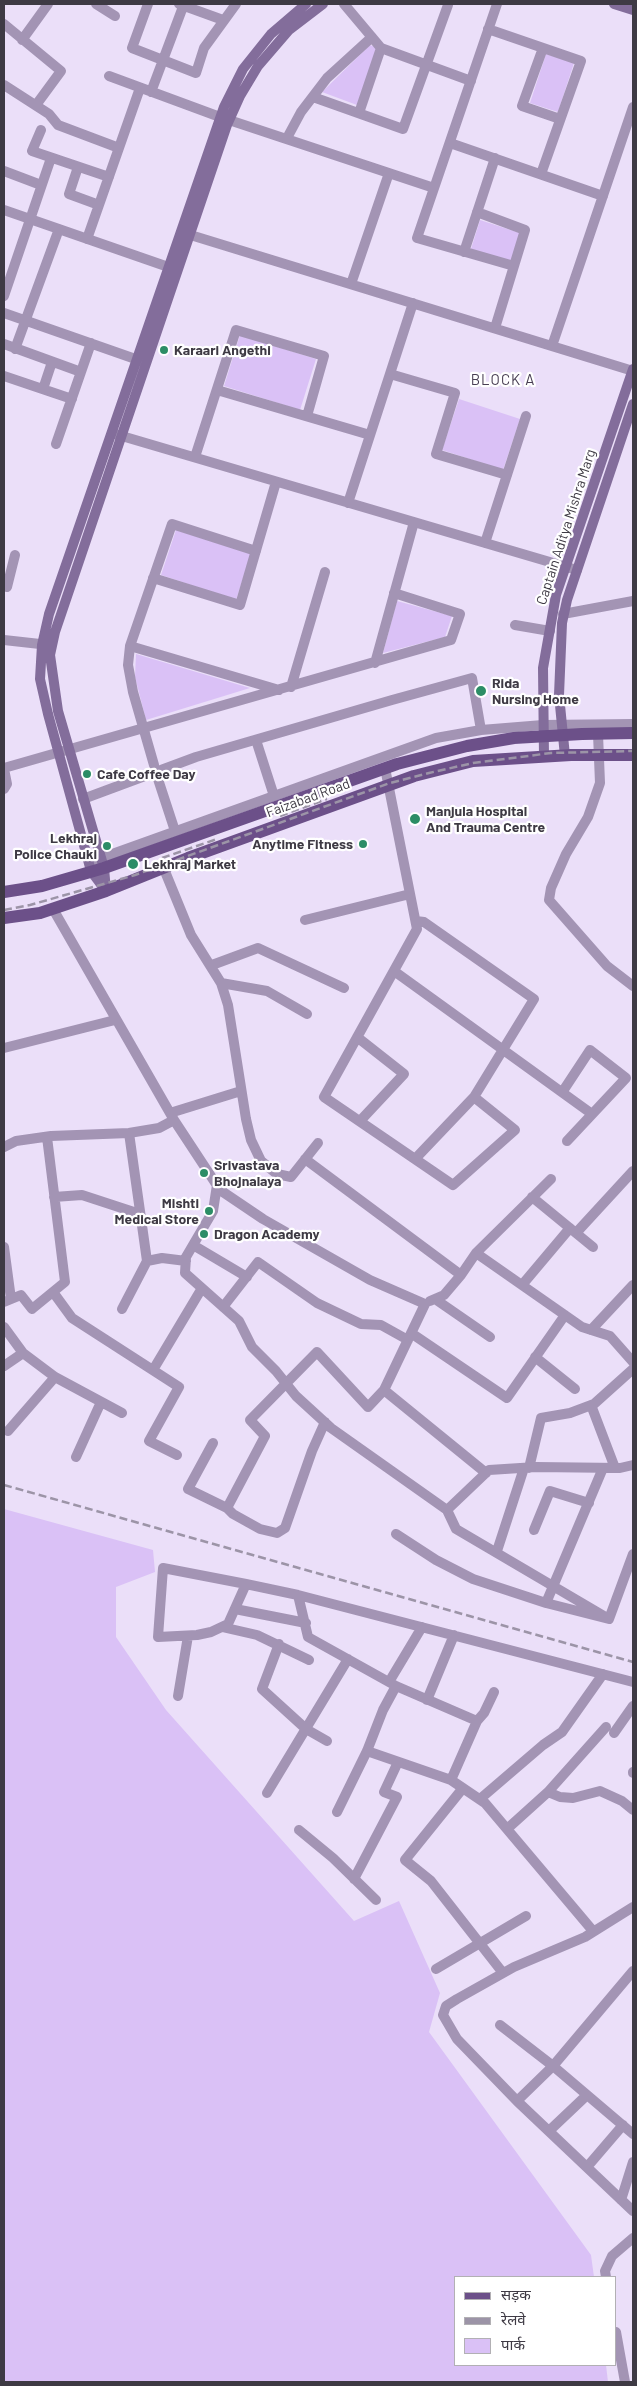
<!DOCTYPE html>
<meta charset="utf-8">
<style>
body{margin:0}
#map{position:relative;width:637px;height:2386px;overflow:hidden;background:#ebdff9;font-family:Barlow,"Noto Sans Devanagari",sans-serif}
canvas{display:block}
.frame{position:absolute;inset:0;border:5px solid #3e3a44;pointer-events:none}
.legend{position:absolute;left:454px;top:2276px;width:162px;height:90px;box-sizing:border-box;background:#fff;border:1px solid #b2b0b4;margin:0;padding:6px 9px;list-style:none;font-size:15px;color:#3e3a44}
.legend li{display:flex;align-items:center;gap:10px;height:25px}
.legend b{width:25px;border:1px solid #b2b0b4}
</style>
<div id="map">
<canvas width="637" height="2386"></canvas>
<div class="frame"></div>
<ul class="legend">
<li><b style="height:6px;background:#6c5089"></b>सड़क</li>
<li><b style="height:6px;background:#9c94a7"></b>रेलवे</li>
<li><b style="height:14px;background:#dac1f6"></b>पार्क</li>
</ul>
</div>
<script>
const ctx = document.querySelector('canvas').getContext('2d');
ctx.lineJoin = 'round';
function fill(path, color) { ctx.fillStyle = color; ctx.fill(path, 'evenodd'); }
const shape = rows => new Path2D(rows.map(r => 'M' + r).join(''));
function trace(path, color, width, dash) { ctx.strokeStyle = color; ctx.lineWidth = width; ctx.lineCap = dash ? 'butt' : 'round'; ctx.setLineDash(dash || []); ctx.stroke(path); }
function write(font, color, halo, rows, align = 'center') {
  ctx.font = font + ' Barlow,sans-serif'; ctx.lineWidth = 4.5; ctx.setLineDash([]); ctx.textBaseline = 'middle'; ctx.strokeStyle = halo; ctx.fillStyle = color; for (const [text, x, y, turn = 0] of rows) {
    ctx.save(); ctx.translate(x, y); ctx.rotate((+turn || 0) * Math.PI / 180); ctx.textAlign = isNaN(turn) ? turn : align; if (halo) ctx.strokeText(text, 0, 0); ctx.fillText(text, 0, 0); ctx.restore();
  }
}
const green = shape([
 [370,45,377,48,357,105,322,92],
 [546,54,574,63,558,112,530,103],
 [480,220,520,233,511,261,471,249],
 [240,335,316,359,300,410,224,386],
 [459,399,520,419,503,470,442,450],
 [176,530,251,554,236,600,161,575],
 [397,601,452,616,445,637,383,653],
 [136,654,250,688,146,720,135,677],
 [4,1509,153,1550,155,1572,116,1587,116,1637,166,1710,354,1921,399,1901,440,1993,429,2032,591,2255,594,2277,456,2277,456,2365,606,2365,608,2382,4,2382]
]);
const street = shape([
 [96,4,115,16],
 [148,4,132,48,196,73,204,48,236,4],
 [179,4,223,20],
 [344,4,381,48,471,81],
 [497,4,417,238,514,266],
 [4,24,61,71,36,105],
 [488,29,581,61,541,174],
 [22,40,48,4],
 [543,48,522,106,560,119],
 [109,76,220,117,434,188],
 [4,85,49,114,58,125,119,148],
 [151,92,184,4],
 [313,97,403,129,448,5],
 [359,113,381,48],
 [41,130,32,151,109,177],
 [287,138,301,112,327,78,372,37],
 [450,143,603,196],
 [78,167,69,194,99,205],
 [4,171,41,185],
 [4,210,177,270],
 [477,212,525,230,495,328],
 [184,233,633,371],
 [87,239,140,88],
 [464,252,495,158],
 [351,284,389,173],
 [4,296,51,158],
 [4,313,144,362],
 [4,344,81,372],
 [552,346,633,107],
 [15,349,59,229],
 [390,374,455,393,436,454,507,475],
 [4,376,72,399],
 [43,389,52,362],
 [217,390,370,435],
 [115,434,577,570],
 [56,444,91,343],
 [195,457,236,330,324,356,307,416],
 [348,503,413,303],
 [485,543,526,416],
 [153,578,240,605,276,482],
 [4,586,7,587,15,555],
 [563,614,633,601],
 [515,625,550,631],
 [4,640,49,645],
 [130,646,279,690],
 [375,663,414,522],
 [291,687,325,572],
 [598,734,600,783,588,817,566,854,551,888,549,900,607,966,633,986],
 [256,740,274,796],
 [154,765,133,692,128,665,130,646,172,524,256,551],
 [4,768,451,640,460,614,394,593],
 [385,768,417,929,324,1097,453,1185,515,1130,474,1097],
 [4,769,7,784,4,789],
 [156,773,175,831],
 [83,799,196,757,392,700,472,678,481,730],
 [90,862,436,738,481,730,543,725,633,724],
 [164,869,191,935,221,983,228,1005,246,1119,251,1140,261,1161,277,1174,291,1177,318,1143],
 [53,909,174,1120,220,1190,263,1219,370,1280,425,1304,384,1390,368,1407,317,1352,250,1420,265,1436,227,1508],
 [305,920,410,894],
 [212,965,258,948,344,988],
 [394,971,592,1114],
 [221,983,267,991,307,1014],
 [357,1037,404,1074,360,1121],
 [4,1048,115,1020],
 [563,1091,590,1050,626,1078,567,1141],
 [170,1113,241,1091],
 [129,1133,147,1261],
 [4,1147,16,1141,51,1136,129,1133,159,1128,174,1120],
 [305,1159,461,1275,476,1253,551,1179],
 [415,1159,474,1097,534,999,424,922,416,921],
 [217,1185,213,1211,186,1257,185,1273,239,1321,252,1347,276,1371,296,1396,331,1428,447,1510,456,1529,609,1619],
 [54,1197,82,1195,140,1214],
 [532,1197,593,1247],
 [576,1233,633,1171],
 [193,1245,247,1277],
 [4,1247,11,1299],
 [476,1253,582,1327,610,1336,633,1362],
 [522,1285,570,1228],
 [53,1292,72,1318,179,1387,149,1441,177,1455],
 [435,1299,490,1337],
 [430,1301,444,1295,461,1275],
 [4,1302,21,1295,32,1309,65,1282,47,1137],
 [223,1307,258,1262,317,1303,361,1324,381,1325,408,1340],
 [122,1309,147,1261,162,1258,186,1261],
 [4,1327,23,1353,55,1377,122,1413],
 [591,1330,633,1285],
 [411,1333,507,1398,565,1315],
 [535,1357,575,1389],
 [4,1366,23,1353],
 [153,1370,202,1288],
 [384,1390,486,1473],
 [591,1405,615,1468],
 [8,1431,55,1377],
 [213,1443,188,1489,227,1508,233,1514,260,1529,277,1533,285,1528,312,1451,325,1422],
 [76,1457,101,1402],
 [529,1468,541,1418,570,1413,594,1404,633,1369],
 [447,1510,489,1470,536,1467,620,1468,633,1465],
 [534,1530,550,1491,589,1503],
 [396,1534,436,1560,473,1579,546,1603,603,1468],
 [497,1551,524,1468],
 [246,1584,228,1624,211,1632,197,1635,158,1637,163,1568,246,1584,298,1595,633,1682],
 [298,1595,308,1637,396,1686,477,1721],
 [546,1603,609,1619,633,1554],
 [235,1609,306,1623],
 [222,1627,257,1635,309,1660],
 [279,1644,262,1689,306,1729,327,1741],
 [389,1682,422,1627],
 [178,1696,188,1636],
 [427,1700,454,1635],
 [614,1733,633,1706],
 [367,1751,451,1780,485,1803,593,1931],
 [633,1773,633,1772],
 [451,1780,477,1721,484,1713,494,1692],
 [463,1788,405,1860,431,1881,503,1973],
 [548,1792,606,1727],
 [267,1793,348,1659],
 [480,1799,543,1745,562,1732,603,1674],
 [337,1812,367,1751,383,1710,396,1686],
 [507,1829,548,1792,560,1797,573,1798,600,1791,622,1801,633,1810],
 [299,1830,333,1858,376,1900],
 [354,1879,397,1797,384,1792,398,1762],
 [633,1907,585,1937,514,1967,457,1999,446,2006,443,2015,457,2039,517,2101,633,2211],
 [436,1969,526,1916],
 [500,2025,553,2066,633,2134],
 [517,2101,553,2066,633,1971],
 [549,2131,587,2095],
 [587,2167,623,2125],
 [621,2200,633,2162],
 [606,2277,605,2271,612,2256,633,2238],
 [616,2332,625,2382]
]);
const secondary = shape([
 [614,4,633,10],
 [565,756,559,695,562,623,567,600,633,404],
 [544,757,543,668,556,595,633,369],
 [106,891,91,871,48,714,40,679,42,645,49,614,224,107,243,69,271,34,306,4],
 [106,891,104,868,58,711,50,655,55,632,227,125,240,96,258,66,289,30,323,4]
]);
const primary = shape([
 [4,892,42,886,104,868,397,764,467,746,514,738,582,734,633,733],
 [4,918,40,913,106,891,188,858,414,776,473,761,571,755,633,755]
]);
const rail = shape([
 [280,816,327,799],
 [162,858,217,839],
 [4,910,30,905,135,875,390,783,429,773,473,763,551,753,633,751],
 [4,1485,633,1662]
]);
const markers = [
 [164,350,5,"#2c8d66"],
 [481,691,6,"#2c8d66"],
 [87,774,5,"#2c8d66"],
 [415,819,6,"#2c8d66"],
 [363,844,5,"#2c8d66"],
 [107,846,5,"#2c8d66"],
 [133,864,6,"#2c8d66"],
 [204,1173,5,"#2c8d66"],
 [209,1211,5,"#2c8d66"],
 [204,1234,5,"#2c8d66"]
];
const poiNames = [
 ["Karaari Angethi",174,350],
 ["Rida",492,683],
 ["Nursing Home",492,699],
 ["Cafe Coffee Day",97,774],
 ["Manjula Hospital",426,811],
 ["And Trauma Centre",426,827],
 ["Lekhraj",97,838,"right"],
 ["Police Chauki",97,854,"right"],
 ["Anytime Fitness",353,844,"right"],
 ["Lekhraj Market",144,864],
 ["Srivastava",214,1165],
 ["Bhojnalaya",214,1181],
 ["Mishti",199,1203,"right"],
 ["Medical Store",199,1219,"right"],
 ["Dragon Academy",214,1234]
];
const streetNames = [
 ["Captain Aditya Mishra Marg",566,527,-72],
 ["Faizabad Road",308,798,-20]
];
const neighbourhoodNames = [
 ["BLOCK A",503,380]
];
fill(green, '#dac1f6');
trace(street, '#a394b4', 10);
trace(secondary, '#836d9b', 10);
trace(primary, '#6c5089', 12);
trace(rail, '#9c94a7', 2.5, [8, 4]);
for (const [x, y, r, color] of markers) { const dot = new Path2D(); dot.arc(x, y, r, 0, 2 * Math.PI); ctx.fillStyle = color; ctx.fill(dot); trace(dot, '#fff', 2); }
write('bold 14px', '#3e3a44', '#fff', poiNames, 'left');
write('14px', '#3e3a44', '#fff', streetNames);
ctx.letterSpacing = '1px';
write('15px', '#483e53', '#fff', neighbourhoodNames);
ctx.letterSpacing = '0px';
</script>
